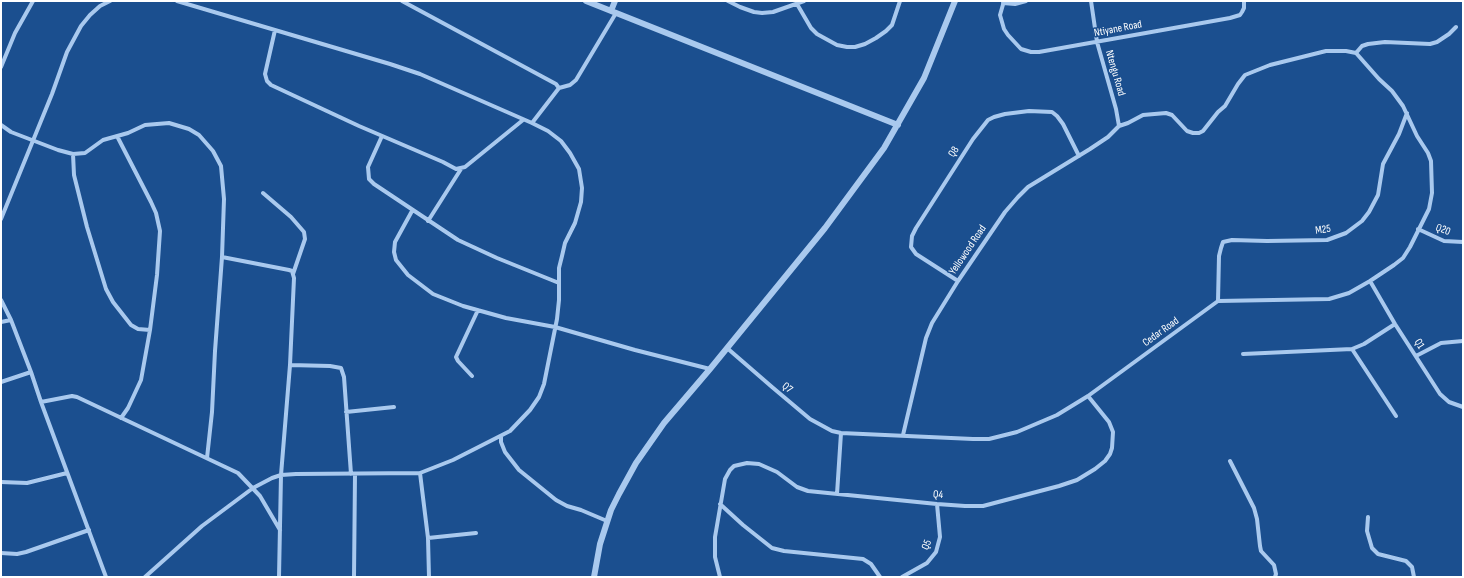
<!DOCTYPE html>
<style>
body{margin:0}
#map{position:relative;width:1464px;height:578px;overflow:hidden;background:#1b4f8f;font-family:"Sofia Sans Condensed",sans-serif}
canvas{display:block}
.frame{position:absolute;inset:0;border:2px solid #fff;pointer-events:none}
</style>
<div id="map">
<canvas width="1464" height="578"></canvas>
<div class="frame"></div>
</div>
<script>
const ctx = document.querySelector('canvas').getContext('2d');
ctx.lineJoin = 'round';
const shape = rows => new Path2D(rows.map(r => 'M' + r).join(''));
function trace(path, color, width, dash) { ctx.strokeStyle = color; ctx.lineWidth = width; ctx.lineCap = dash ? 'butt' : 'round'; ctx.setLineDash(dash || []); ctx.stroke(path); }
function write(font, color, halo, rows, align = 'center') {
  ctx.font = font + ' "Sofia Sans Condensed",sans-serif'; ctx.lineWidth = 3; ctx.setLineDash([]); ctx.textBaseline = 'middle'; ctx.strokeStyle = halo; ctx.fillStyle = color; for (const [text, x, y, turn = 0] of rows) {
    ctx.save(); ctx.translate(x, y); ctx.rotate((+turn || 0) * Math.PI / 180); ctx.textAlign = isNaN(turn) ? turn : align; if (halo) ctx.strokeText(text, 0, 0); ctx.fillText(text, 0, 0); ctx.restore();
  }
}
const minor = shape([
 [402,1,556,84,559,88,532,123],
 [728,1,740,7,754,12,762,13,773,12,804,1],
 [1004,1,1000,15,1004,29,1008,35,1021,49,1031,52,1039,52,1230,18,1240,15,1242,12,1244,8,1244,1],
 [1091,1,1097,42,1116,109,1119,126],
 [1003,3,1015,4,1026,1],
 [797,4,811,28,817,34,837,45,847,47,855,47,865,44,876,38,886,31,892,25,900,1],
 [275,30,265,74,267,81,271,85,359,126,443,162,456,169,465,167,523,120],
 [1356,53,1362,46,1368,44,1385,42,1430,44,1437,42,1449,34,1456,27],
 [1,67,15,33,33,1],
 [559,88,570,85,576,80,616,13],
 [1,125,11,132,58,150,73,154,85,153,103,140,128,133,145,125,169,123,189,129,199,135,213,151,221,166,224,199,222,257,215,351,212,412,207,458],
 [117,136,151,202,156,213,160,231,157,275,150,330,141,380,128,408,121,418],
 [382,136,368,167,369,179,374,184,458,240,497,258,559,283],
 [73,154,74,175,87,227,106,289,113,302,131,325,138,329,150,330],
 [263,193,291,217,304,232,305,239,293,274],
 [412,211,395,242,394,252,396,260,408,275,433,294,463,306,506,318,555,327,635,350,710,369],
 [1,219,52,94,67,52,81,26,90,15,100,6,110,1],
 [428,221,461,169],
 [1418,229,1444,241,1463,242],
 [222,257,289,270,292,271,294,278,290,365,281,475,279,577],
 [958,281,916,254,911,247,912,236,916,228,973,139,988,120,994,117,1005,114,1029,111,1052,112,1057,116,1063,124,1079,156],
 [1370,281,1395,324,1440,394,1449,402,1463,407],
 [1,300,11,320,31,372,41,402,106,577],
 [1218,301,1219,256,1221,248,1223,242,1232,240,1267,241,1327,240,1346,233,1362,221,1369,212,1378,195,1383,164,1399,134,1407,113],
 [1,322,11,320],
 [727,348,772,387,810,419,832,431,841,433,973,439,989,439,1017,432,1057,415,1088,396,1218,301,1329,299,1349,293,1370,281,1394,265,1403,258,1410,247,1429,209,1432,193,1431,161,1428,153,1417,136,1403,106,1392,91,1379,79,1356,53,1346,51,1326,51,1270,65,1245,75,1238,84,1225,106,1218,112,1203,131,1199,133,1193,133,1187,131,1172,115,1166,113,1143,115,1128,123,1119,126,1108,137,1090,149,1028,187,1018,197,1005,212,958,281,932,323,926,338,903,435],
 [1352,349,1396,416],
 [1243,354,1352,349,1364,344,1395,324],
 [1416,356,1441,343,1463,341],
 [290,365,330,366,341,368,344,377,351,474],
 [472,376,458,361,456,357,478,310],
 [1,382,31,372],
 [41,402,72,396,77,397,238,473,260,496,280,530],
 [346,412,394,407],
 [501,436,501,442,505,452,519,470,556,500,567,506,581,510,607,521],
 [1230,461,1254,508,1257,519,1260,546,1261,551,1274,565,1276,574,1275,577],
 [420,473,428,538,429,577],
 [1,482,27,483,67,473],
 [837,494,841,433],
 [720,504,743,525,772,548,784,551,863,559,871,564,880,577],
 [1368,517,1367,531,1372,548,1378,554,1406,561,1412,567,1414,577],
 [428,538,476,533],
 [1,553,17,554,26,552,89,530],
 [145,577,202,526,253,488,272,478,281,475,296,474,420,473,453,460,510,431,530,410,539,397,544,384,557,319,559,300,559,268,562,256,565,243,575,223,581,202,582,188,579,169,570,153,561,141,548,131,532,123,420,74,390,64,177,1],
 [354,577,355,474],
 [720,577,715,557,715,537,725,479,730,470,734,466,747,463,759,464,777,472,797,487,808,491,937,504,965,506,983,506,1059,486,1077,480,1095,469,1105,461,1110,454,1112,448,1113,432,1109,422,1088,396],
 [902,577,927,563,936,552,940,537,937,504]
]);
const tertiary = shape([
 [586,1,898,125],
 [611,11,615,1],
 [594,577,600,544,611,510,619,494,636,463,664,423,710,369,825,228,884,148,924,78,955,1]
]);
const streetNames = [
 ["Ntiyane Road",1118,29,-11],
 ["Ntengu Road",1115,73,74],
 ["Q8",954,152,-57],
 ["M25",1323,230,-8],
 ["Q20",1443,230,21],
 ["Yellowood Road",968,250,-56],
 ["Cedar Road",1161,332,-36],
 ["Q1",1419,344,57],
 ["Q7",787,388,39],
 ["Q4",938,495,5],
 ["Q5",927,545,-68]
];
trace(minor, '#a9c9ee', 4);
trace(tertiary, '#a9c9ee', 6);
write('11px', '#fff', '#1b4f8f', streetNames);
</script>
